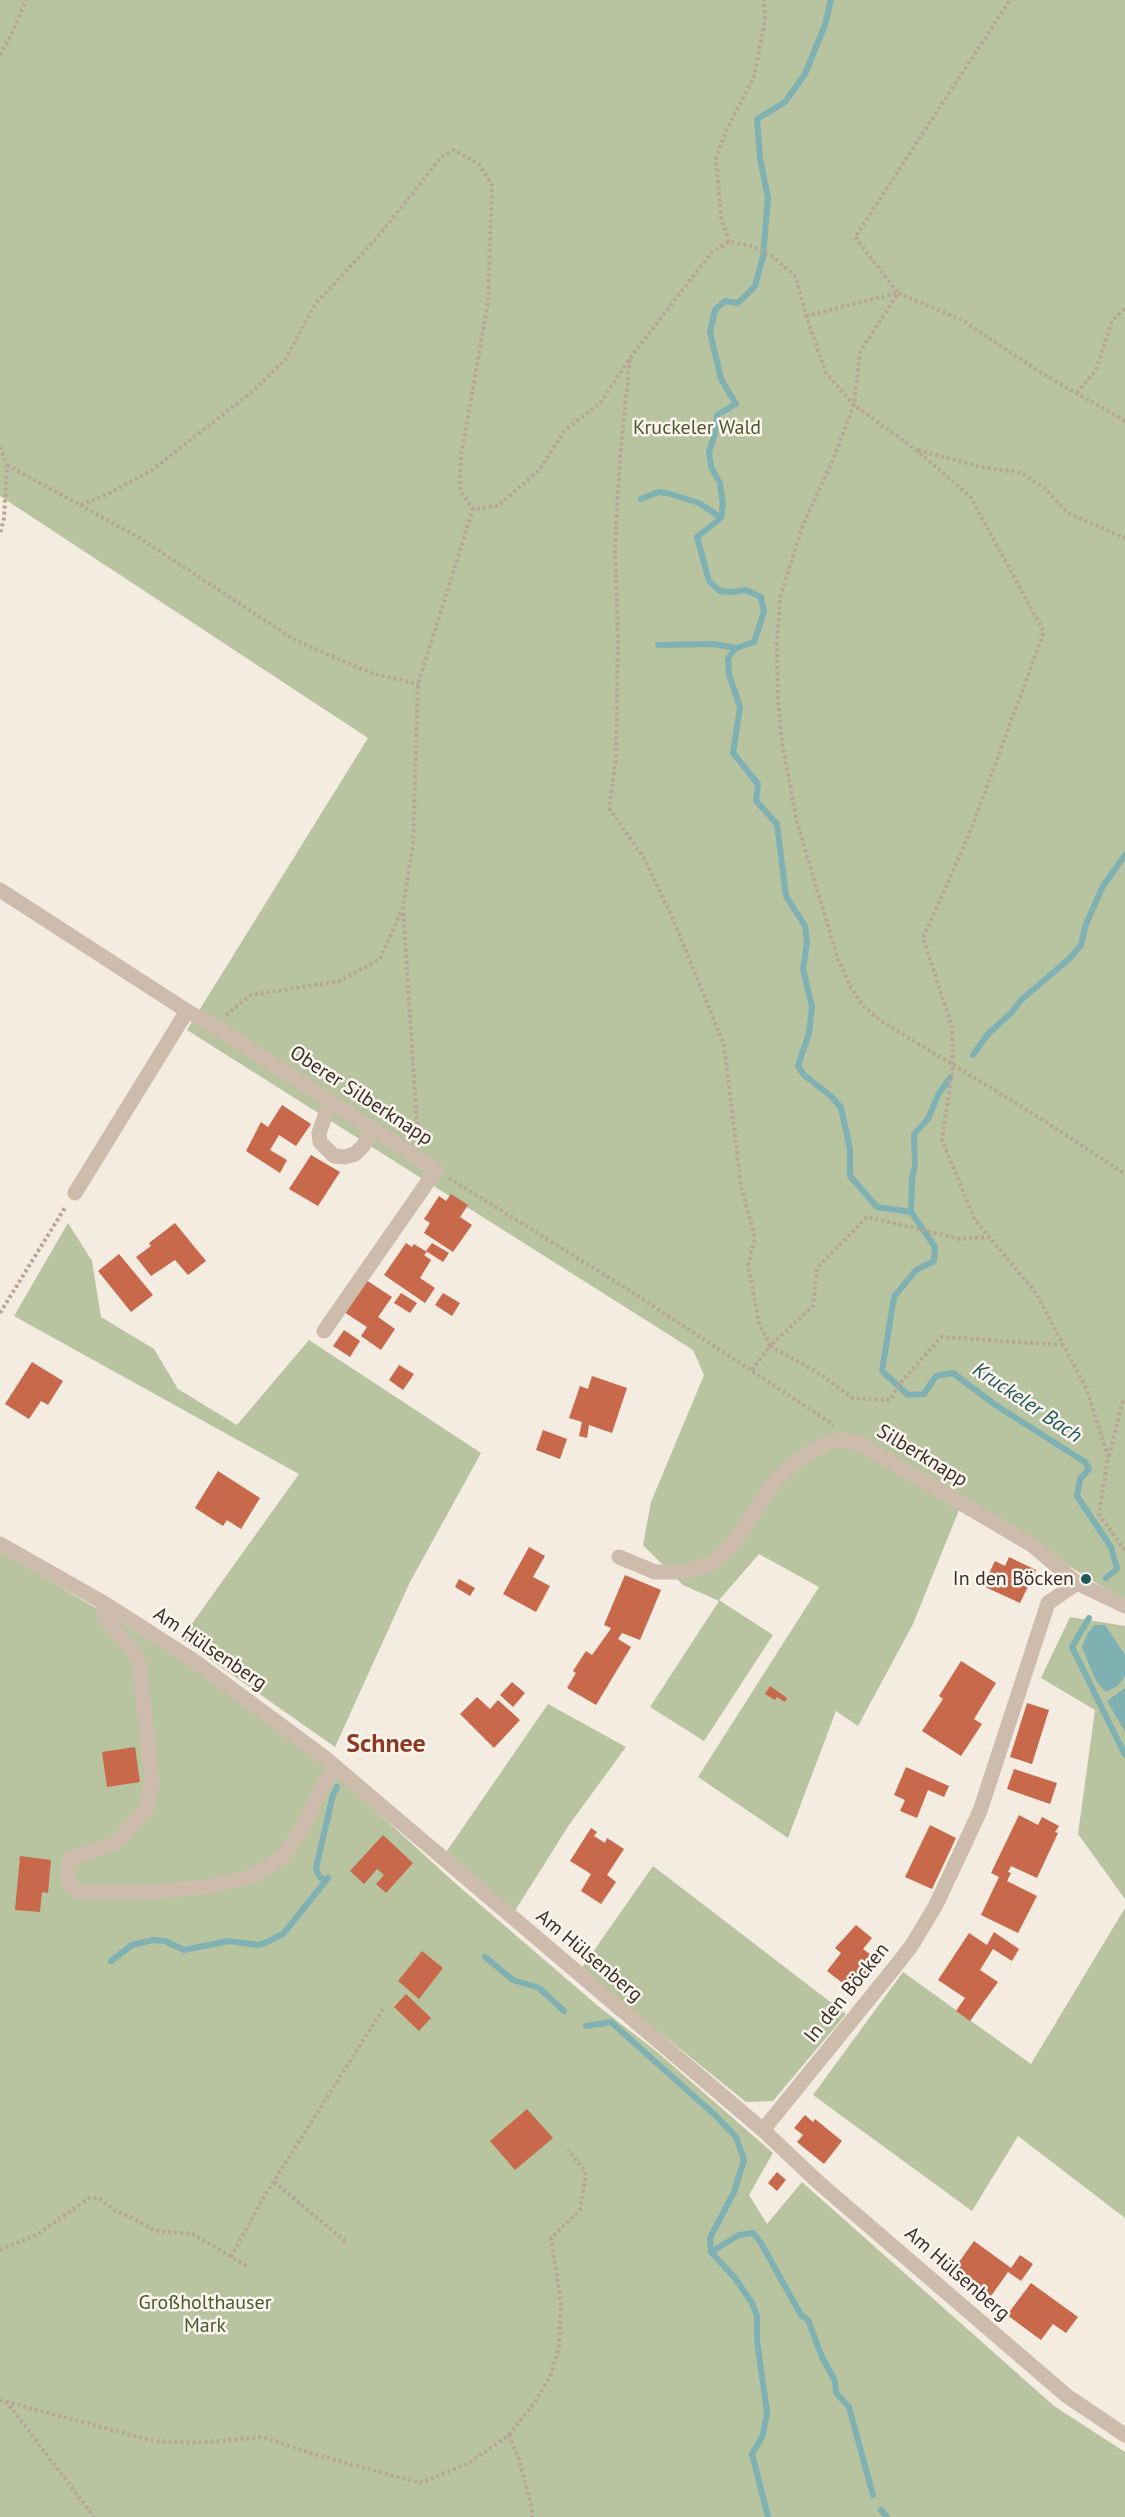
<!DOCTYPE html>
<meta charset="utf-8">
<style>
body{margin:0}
canvas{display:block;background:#f4ebe1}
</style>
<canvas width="1125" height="2517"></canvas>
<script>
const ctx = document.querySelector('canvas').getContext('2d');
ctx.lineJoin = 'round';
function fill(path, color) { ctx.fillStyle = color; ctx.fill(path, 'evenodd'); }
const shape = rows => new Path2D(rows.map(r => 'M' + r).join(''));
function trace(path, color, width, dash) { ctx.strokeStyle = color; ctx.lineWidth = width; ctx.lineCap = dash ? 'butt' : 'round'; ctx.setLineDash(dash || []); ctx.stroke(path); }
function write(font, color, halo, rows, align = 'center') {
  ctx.font = font + ' "PT Sans",sans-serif'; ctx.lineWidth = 5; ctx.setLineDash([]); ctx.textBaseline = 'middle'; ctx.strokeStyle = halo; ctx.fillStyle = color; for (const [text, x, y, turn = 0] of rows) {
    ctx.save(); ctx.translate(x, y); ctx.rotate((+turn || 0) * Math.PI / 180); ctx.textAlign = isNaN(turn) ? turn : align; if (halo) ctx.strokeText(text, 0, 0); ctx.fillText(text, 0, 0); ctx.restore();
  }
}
const green = shape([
 [0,0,1125,0,1125,1601,963,1500,913,1624,858,1726,836,1711,788,1838,698,1777,819,1587,759,1554,719,1600,773,1635,704,1741,650,1707,719,1601,683,1585,643,1545,651,1502,704,1375,693,1350,187,1030,368,738,0,496],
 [68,1223,92,1261,101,1317,154,1349,178,1389,237,1425,309,1340,481,1453,410,1582,335,1747,181,1639,299,1474,14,1316],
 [0,1551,205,1673,340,1778,455,1883,598,2006,656,2051,773,2153,749,2195,767,2224,802,2182,1054,2406,1125,2452,1125,2517,0,2517],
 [1070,1617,1125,1626,1125,1899,1078,1834,1095,1710,1041,1678],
 [548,1704,626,1747,569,1825,511,1917,442,1858],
 [653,1866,846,2014,773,2101,746,2102,581,1969],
 [1125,1908,1125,2218,1018,2136,972,2211,813,2095,903,1972,1031,2064]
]);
const water = shape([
 [1095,1625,1105,1625,1125,1655,1125,1676,1118,1686,1106,1692,1096,1681,1082,1647,1088,1633],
 [1125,1688,1125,1732,1107,1701]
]);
const stream = shape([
 [831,0,825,25,805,74,785,102,757,119,760,158,768,198,763,256,755,286,738,303,725,301,715,310,710,332,721,379,736,404,717,415,715,433,709,452,711,467,720,483,723,504,721,518,697,537,709,581,720,591,731,592,746,590,761,597,764,612,754,642,736,648,728,658,729,674,740,707,733,753,758,784,756,801,777,824,786,896,805,926,807,943,803,969,812,1007,809,1033,798,1066,804,1075,832,1097,841,1108,850,1149,850,1176,877,1207,911,1212,935,1247,934,1261,916,1270,894,1297,882,1371,908,1395,924,1394,936,1376,953,1373,994,1404,1085,1462,1089,1469,1080,1479,1077,1496,1111,1547,1117,1569,1106,1578],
 [641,499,658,492,667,493,699,503,721,518],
 [658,645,713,644,736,648],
 [973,1055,988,1034,1012,1012,1021,1000,1069,959,1081,945,1086,924,1103,886,1125,855],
 [911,1212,912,1178,915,1166,914,1134,928,1119,938,1095,950,1078],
 [1089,1618,1072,1647,1125,1755],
 [326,1881,319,1876,316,1868,333,1795,337,1787],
 [485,1957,513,1980,539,1988,564,2011],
 [111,1961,132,1945,153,1940,165,1941,184,1950,229,1941,258,1945,265,1943,283,1934,328,1878],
 [586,2026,611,2022,716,2116,736,2137,744,2160,734,2192,710,2238,711,2252,735,2278,752,2303,757,2316,757,2341,767,2412,763,2435,752,2454,768,2517],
 [711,2252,739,2235,753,2233,761,2243,801,2315,808,2320,822,2357,835,2381,836,2393,849,2407,873,2495],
 [881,2510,887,2517]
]);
const building = shape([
 [282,1105,311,1124,296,1146,279,1135,270,1150,287,1160,280,1173,246,1151,261,1122,268,1127],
 [311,1155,340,1172,318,1206,289,1189],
 [451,1194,468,1205,460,1217,472,1225,453,1252,424,1233,430,1223,424,1219,439,1196,446,1201],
 [175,1223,206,1261,188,1275,175,1260,151,1276,136,1257,151,1246,149,1243],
 [406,1243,412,1247,414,1244,427,1252,424,1255,431,1260,420,1278,435,1288,425,1303,384,1275],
 [432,1243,449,1253,443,1262,426,1251],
 [119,1254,153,1295,131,1312,98,1271],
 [366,1280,392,1297,378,1317,395,1329,381,1350,361,1336,367,1327,344,1312],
 [401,1293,417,1303,410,1313,394,1303],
 [443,1293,460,1303,452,1316,435,1305],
 [344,1330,360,1341,350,1357,333,1346],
 [32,1362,63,1381,48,1405,41,1401,29,1419,5,1404],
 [399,1365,414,1374,403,1390,389,1380],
 [592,1376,627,1388,612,1433,589,1425,587,1438,579,1436,582,1422,569,1418,580,1386,588,1389],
 [543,1430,567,1439,560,1459,536,1450],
 [218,1471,260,1498,241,1529,227,1520,223,1526,195,1508],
 [529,1547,545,1556,533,1577,550,1586,536,1612,503,1594],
 [1009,1557,1036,1570,1020,1603,983,1586,995,1561,1005,1566],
 [625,1575,661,1590,640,1640,622,1633,618,1639,631,1647,596,1705,567,1688,576,1673,573,1671,586,1651,592,1655,610,1630,611,1628,604,1625],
 [459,1579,475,1588,470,1596,455,1587],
 [961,1661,996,1683,974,1719,982,1724,961,1756,922,1731,943,1699,939,1696],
 [512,1682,525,1693,513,1707,500,1695],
 [770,1686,787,1698,785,1702,777,1697,775,1700,765,1694],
 [477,1697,490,1709,498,1700,520,1720,494,1748,460,1714],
 [1027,1703,1049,1710,1032,1764,1010,1757],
 [135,1747,140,1782,107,1787,102,1752],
 [906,1767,949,1786,944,1797,928,1790,917,1818,900,1811,905,1800,894,1795],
 [1014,1769,1057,1783,1050,1804,1007,1789],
 [1019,1815,1038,1825,1042,1817,1059,1826,1055,1832,1058,1833,1037,1878,1011,1866,1008,1872,1011,1873,1007,1881,1037,1896,1018,1933,981,1915,999,1877,991,1873],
 [930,1825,956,1838,932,1889,905,1877],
 [591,1828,597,1832,594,1836,605,1843,607,1838,624,1849,607,1875,616,1882,601,1904,581,1891,591,1874,570,1861],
 [383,1835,413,1863,386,1893,376,1884,384,1875,377,1869,364,1884,350,1871],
 [20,1856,51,1860,48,1893,42,1892,40,1912,15,1910],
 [856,1925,872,1938,863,1949,878,1960,864,1977,860,1974,849,1988,827,1971,841,1953,835,1948],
 [994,1932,1019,1949,1012,1961,993,1949,980,1970,998,1982,970,2021,956,2011,965,1998,938,1980,969,1933,987,1945],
 [422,1951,443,1968,419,1999,398,1981],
 [406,1994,431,2018,419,2031,394,2007],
 [527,2109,553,2138,515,2170,490,2141],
 [805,2115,813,2122,815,2119,842,2141,824,2164,797,2142,803,2135,794,2128],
 [777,2172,786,2180,777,2191,768,2183],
 [974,2241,1011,2268,1020,2255,1033,2264,1021,2281,1008,2272,991,2296,954,2269],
 [1031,2283,1078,2317,1066,2333,1053,2324,1041,2340,1007,2315]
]);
const path = shape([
 [0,55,12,33,26,0],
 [729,242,721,217,716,159,726,131,754,77,765,19,764,0],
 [806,316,898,293,855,237,1010,0],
 [630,359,620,457,615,547,618,641,617,704,616,759,609,808,645,860,676,926,724,1045,741,1186,755,1238,748,1265,759,1323,770,1346,813,1306,817,1268,867,1217,959,1239,989,1237],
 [1077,393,1096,370,1112,321,1125,308],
 [1125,421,1043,374,962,320,898,293,860,352,854,405,832,462,804,522,780,598,777,643,778,700,782,743,797,822,838,959,851,988,864,1007,881,1021,1032,1113,1125,1174],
 [0,447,7,465,4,519,0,533],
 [918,450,981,467,1021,473,1044,488,1068,513,1125,538],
 [7,465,80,505,108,494,152,470,253,391,285,360,316,303,377,238,441,157,454,150,479,164,492,185,488,303,461,456,460,490,473,509,498,506,539,470,565,430,600,403,630,358,712,252,729,242,749,245,772,256,796,277,806,316,826,373,854,405,916,450,970,496,1044,632,971,830,923,938,952,1027,953,1064,942,1140,975,1220,1036,1293,1087,1390,1108,1457,1099,1514,1125,1551],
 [80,505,138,537,295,640,371,673,418,684],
 [403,907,417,1126,410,1133],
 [226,1015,251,995,340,981,380,959,403,907,413,844,418,684,473,509],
 [449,1178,624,1287,834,1425],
 [0,1313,66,1206],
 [752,1370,770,1346,822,1375,852,1398,890,1400,897,1387,941,1337,1063,1345],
 [1109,1456,1122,1403,1125,1399],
 [274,2182,346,2242],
 [0,2250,38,2234,89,2198,100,2199,115,2211,133,2218,155,2231,193,2234,248,2267],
 [231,2257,262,2200,383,2009],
 [0,2400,154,2441,196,2443,263,2437,313,2454,420,2483,469,2463,509,2435,518,2456,532,2508,532,2517],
 [6,2401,94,2517],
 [509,2435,535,2402,551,2374,559,2347,561,2303,551,2238,580,2210,586,2172,568,2150]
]);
const minor = shape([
 [0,890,187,1011,214,1026,436,1170,324,1331],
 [330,1102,319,1133,320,1142,334,1156,345,1157,355,1154,363,1146,368,1138,369,1127],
 [75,1193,187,1011],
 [0,1544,104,1603,193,1660,324,1757,763,2130,818,2182,1067,2396,1125,2435],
 [619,1557,655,1572,684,1572,711,1564,733,1544,774,1482,797,1461,824,1444,840,1440,859,1443,1032,1545,1077,1583,1125,1606],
 [104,1603,105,1619,135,1653,140,1669,152,1782,148,1806,116,1843,69,1859,68,1882,77,1892,148,1892,206,1887,251,1877,283,1857,303,1827,324,1783,336,1767],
 [763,2130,895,1967,912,1945,936,1905,980,1811,1048,1603,1077,1583]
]);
const markers = [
 [1086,1579,6,"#1f5a5e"]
];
const parkNames = [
 ["Kruckeler Wald",697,428],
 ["Großholthauser",205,2303],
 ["Mark",205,2326]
];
const streetNames = [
 ["Oberer Silberknapp",361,1096,33],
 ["Silberknapp",922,1456,31],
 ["Am Hülsenberg",210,1649,34],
 ["Am Hülsenberg",589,1956,40],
 ["In den Böcken",847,1993,-51],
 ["Am Hülsenberg",957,2274,41]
];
const poiNames = [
 ["In den Böcken",1074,1579]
];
const waterNames = [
 ["Kruckeler Bach",1027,1403,34]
];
const districtNames = [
 ["Schnee",386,1745]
];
fill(green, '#b8c4a0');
fill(water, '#7fb0b2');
trace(stream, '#7fb0b2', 6);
fill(building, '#c8694b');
trace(path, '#b9a596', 4, [3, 3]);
trace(minor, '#cdbbac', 15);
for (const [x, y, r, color] of markers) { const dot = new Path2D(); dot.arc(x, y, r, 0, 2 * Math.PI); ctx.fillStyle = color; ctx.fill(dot); trace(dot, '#fbf5ee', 2); }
write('20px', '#4a5a2e', '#fbf5ee', parkNames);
write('20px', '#3b302b', '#fbf5ee', streetNames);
write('20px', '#3b302b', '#fbf5ee', poiNames, 'right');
write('italic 21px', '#1f5a5e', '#fbf5ee', waterNames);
write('bold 26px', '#8c3b22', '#fbf5ee', districtNames);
</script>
